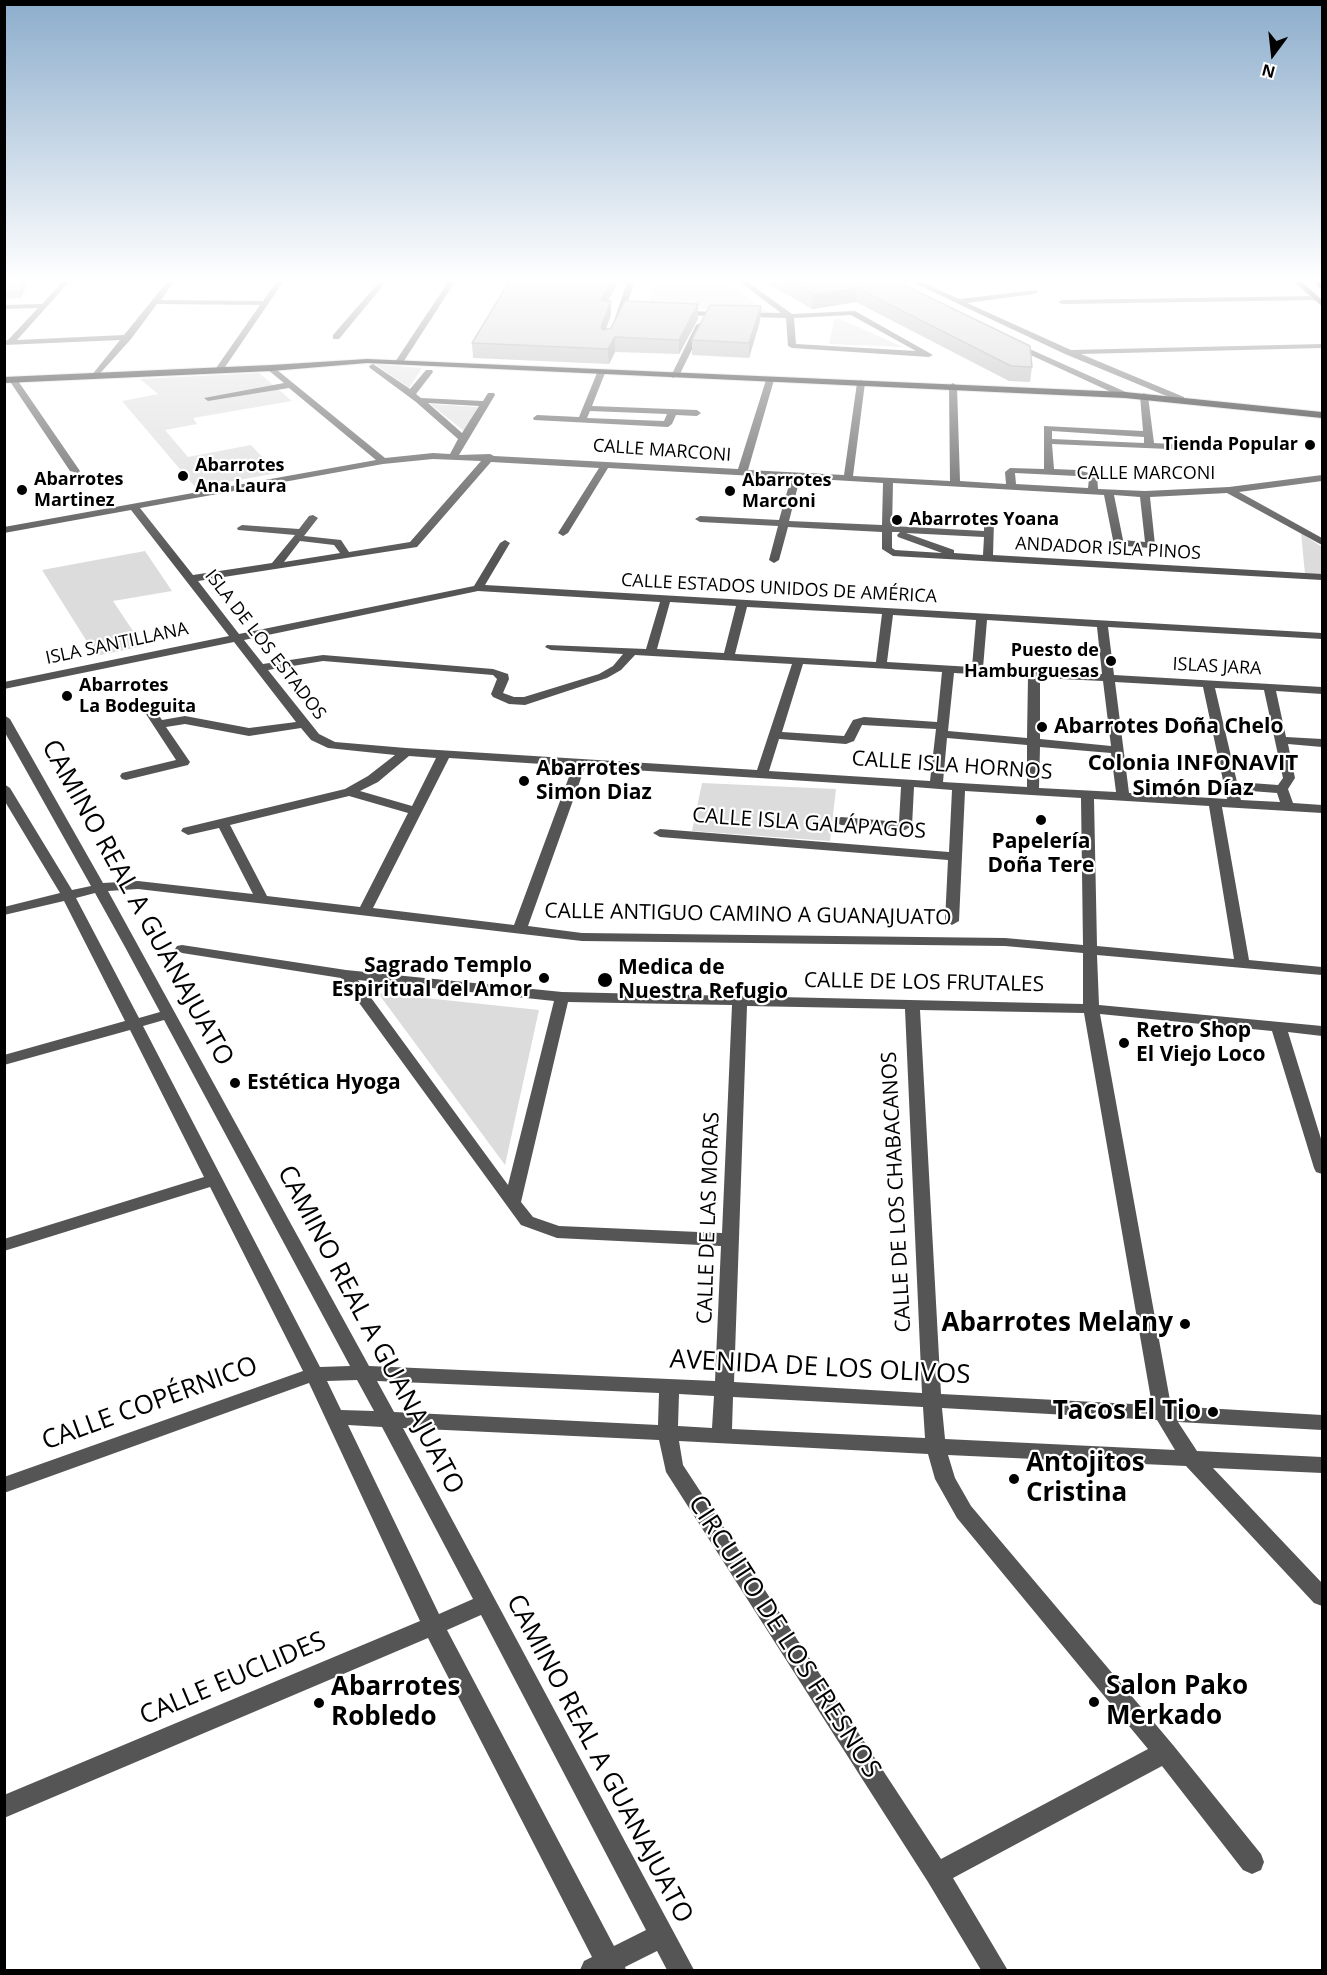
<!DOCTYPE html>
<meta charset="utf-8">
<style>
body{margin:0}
#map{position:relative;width:1327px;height:1975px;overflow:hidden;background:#fff;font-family:"Open Sans",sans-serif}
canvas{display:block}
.frame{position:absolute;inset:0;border:6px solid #000;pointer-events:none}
.north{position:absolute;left:1243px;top:24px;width:60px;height:60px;-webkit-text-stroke:4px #fff;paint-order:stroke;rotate:195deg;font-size:16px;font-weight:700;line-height:24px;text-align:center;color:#000}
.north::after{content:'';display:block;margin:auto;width:21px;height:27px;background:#000;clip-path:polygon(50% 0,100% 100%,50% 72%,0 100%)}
</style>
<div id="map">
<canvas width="1327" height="1975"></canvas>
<div class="frame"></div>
<div class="north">N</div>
</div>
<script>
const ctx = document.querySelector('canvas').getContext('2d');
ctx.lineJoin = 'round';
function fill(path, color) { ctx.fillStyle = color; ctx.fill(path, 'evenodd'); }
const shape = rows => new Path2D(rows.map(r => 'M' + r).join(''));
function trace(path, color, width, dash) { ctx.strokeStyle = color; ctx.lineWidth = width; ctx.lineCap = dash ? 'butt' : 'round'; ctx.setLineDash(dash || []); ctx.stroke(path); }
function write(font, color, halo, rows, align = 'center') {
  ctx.font = font + ' "Open Sans",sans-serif'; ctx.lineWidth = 4.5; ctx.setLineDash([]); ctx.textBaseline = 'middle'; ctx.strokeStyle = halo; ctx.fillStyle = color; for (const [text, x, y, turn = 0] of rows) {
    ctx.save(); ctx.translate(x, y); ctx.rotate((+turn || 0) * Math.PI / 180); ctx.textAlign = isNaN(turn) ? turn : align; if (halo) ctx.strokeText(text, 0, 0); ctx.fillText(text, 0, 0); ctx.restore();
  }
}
const green = shape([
 [656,283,729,285,768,312,647,306],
 [834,319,840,319,903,347,829,344],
 [375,364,422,368,409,388],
 [259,373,292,401,193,418,197,424,165,430,188,457,251,445,277,473,196,488,122,401,158,394,140,379],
 [430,404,478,407,464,431],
 [1301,533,1322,547,1322,575,1305,574],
 [145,551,172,591,113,601,143,646,96,656,42,570],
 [702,783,836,789,830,841,692,831],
 [378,993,539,1010,505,1165]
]);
const minor = shape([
 [62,282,69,282,17,340,124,335,167,282,174,282,161,300,263,301,276,282,283,282,221,373,214,371,260,305,157,304,131,339,95,379,91,376,120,340,4,345,4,341,8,340,38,308,4,309,4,305,42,304,62,282],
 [379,282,386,282,339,339,333,339,333,335,379,282],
 [448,282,455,282,402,364,396,364,395,362,448,282],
 [627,282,635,282,621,319,614,321,627,282],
 [740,282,748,282,792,314,855,311,933,355,929,357,792,348,788,346,786,318,678,315,674,313,678,311,781,313,740,282],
 [851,315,916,351,796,344,794,318,851,315],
 [912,282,922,282,959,299,1037,290,1038,292,1034,294,967,303,1071,350,1322,344,1322,348,1081,354,1184,397,1184,401,1181,402,1065,354,912,282],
 [1315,296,1319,298,1318,300,1062,304,1058,302,1062,300,1315,296],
 [700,323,704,325,679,376,672,378,671,376,696,325,700,323],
 [1014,342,1128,393,1129,395,1122,397,1011,346,1011,342,1014,342],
 [373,364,410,389,426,370,432,370,433,372,416,394,421,398,483,401,488,393,494,393,495,395,459,455,490,454,494,456,738,469,766,380,770,377,774,380,748,470,844,475,857,383,861,380,865,383,853,476,950,481,949,386,953,383,957,386,960,481,1006,484,1005,472,1010,468,1044,469,1044,426,1143,431,1140,396,1144,393,1148,396,1154,443,1189,445,1194,448,1192,450,1052,444,1054,469,1077,470,1097,475,1098,489,1145,491,1229,487,1322,475,1322,481,1239,492,1322,538,1322,545,1227,493,1150,497,1155,545,1150,548,1114,545,1104,495,893,483,892,526,984,531,984,522,989,519,994,522,993,555,1322,574,1322,580,893,556,882,549,882,532,788,527,779,560,774,563,769,560,778,526,700,522,695,519,700,516,779,520,791,478,608,468,568,533,563,536,558,533,599,468,491,462,417,547,198,581,239,634,474,586,500,543,505,540,510,543,485,585,1322,633,1322,639,1108,627,1114,675,1322,687,1322,694,1276,691,1286,737,1322,739,1322,747,1288,744,1295,778,1288,789,1293,803,1322,805,1322,813,1222,807,1249,960,1322,967,1322,975,1097,955,1099,1005,1322,1026,1322,1036,1288,1032,1322,1142,1322,1174,1316,1172,1314,1168,1272,1031,1100,1014,1171,1406,1322,1415,1322,1430,1178,1422,1197,1451,1322,1457,1322,1473,1213,1468,1322,1583,1322,1606,1314,1603,1186,1466,948,1455,955,1478,971,1506,1173,1745,1261,1854,1264,1862,1261,1870,1252,1874,1243,1870,1162,1766,953,1878,1007,1969,981,1970,928,1882,666,1472,659,1440,403,1428,694,1970,667,1970,657,1951,625,1967,626,1970,580,1970,584,1961,592,1957,428,1638,4,1818,4,1795,420,1621,309,1383,4,1493,4,1477,303,1371,210,1187,4,1251,4,1239,204,1177,130,1030,4,1065,4,1055,125,1021,64,901,4,915,4,907,60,893,4,800,4,784,10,788,72,890,91,886,4,731,4,715,10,719,103,883,138,881,253,894,219,828,188,835,181,831,183,828,345,789,368,776,395,755,328,748,311,740,301,728,249,736,185,724,166,727,190,762,188,765,126,780,122,779,120,776,122,773,176,760,142,708,144,705,152,705,162,720,185,716,249,728,296,722,234,642,4,689,4,682,229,636,131,510,4,533,4,527,376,460,289,388,208,401,204,398,284,383,268,370,267,368,271,365,385,458,433,453,450,454,458,439,416,402,370,368,369,366,373,364],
 [428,403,479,406,462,433,428,403],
 [1052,431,1144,437,1144,443,1052,439,1052,431],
 [433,459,481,461,410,542,349,552,341,540,304,536,318,518,313,515,309,516,299,529,242,525,237,528,238,530,295,535,272,563,193,575,140,508,383,464,433,459],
 [1015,473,1077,476,1089,479,1088,488,1016,484,1015,473],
 [800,478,883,483,882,525,789,521,800,478],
 [1114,495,1140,497,1145,542,1123,540,1114,495],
 [892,532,900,532,897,535,898,537,942,553,895,550,892,548,892,532],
 [906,533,984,537,983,555,954,553,954,550,906,533],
 [300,541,334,545,340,553,284,562,300,541],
 [478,591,660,602,646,649,547,645,545,647,551,650,623,654,613,666,599,674,524,697,514,697,503,693,509,679,508,674,493,669,323,655,263,664,244,640,478,591],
 [670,602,736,606,724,653,657,649,670,602],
 [747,607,882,614,876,662,735,654,747,607],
 [893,615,976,620,972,667,887,662,893,615],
 [987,620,1097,627,1102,674,983,668,987,620],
 [635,655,792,664,757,770,406,748,335,742,319,734,268,670,323,661,493,675,497,679,491,694,493,697,509,704,525,705,607,678,621,670,635,655],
 [803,664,942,672,937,722,864,717,853,720,844,736,782,732,803,664],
 [954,673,1028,677,1027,738,948,731,954,673],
 [1040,678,1103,681,1111,746,1040,739,1040,678],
 [1115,682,1203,687,1227,799,1129,793,1115,682],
 [1215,688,1264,690,1283,778,1278,785,1237,782,1215,688],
 [862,725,936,729,930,781,769,771,779,739,846,744,854,741,862,725],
 [947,738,1027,745,1027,787,943,782,947,738],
 [1040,747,1111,753,1116,792,1039,788,1040,747],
 [409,756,436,758,412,806,360,791,378,782,409,756],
 [449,758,573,766,514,925,373,908,449,758],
 [585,767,901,787,899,822,841,817,834,821,841,825,905,830,912,826,914,787,952,790,949,852,660,829,653,833,660,837,948,860,945,921,952,925,959,921,965,791,1081,798,1083,945,1005,938,582,933,528,926,585,767],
 [1238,790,1277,793,1280,802,1241,800,1238,790],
 [349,796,408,813,360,907,267,896,230,825,349,796],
 [1094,799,1209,806,1234,959,1097,946,1094,799],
 [138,889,582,941,1005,946,1083,953,1083,1004,562,992,346,970,182,945,177,946,175,949,182,953,341,978,521,1225,557,1238,721,1246,715,1381,369,1366,108,891,138,889],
 [95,893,125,947,160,1012,139,1018,76,898,95,893],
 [358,980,554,1001,508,1185,358,980],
 [568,1002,732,1005,722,1233,559,1226,533,1217,521,1202,568,1002],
 [747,1006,905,1009,922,1393,734,1382,747,1006],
 [920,1010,1084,1013,1152,1405,941,1394,920,1010],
 [164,1020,350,1366,320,1367,143,1026,164,1020],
 [357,1380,374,1411,341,1410,327,1381,357,1380],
 [377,1381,659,1393,658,1425,394,1412,377,1381],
 [679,1394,714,1396,712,1428,678,1426,679,1394],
 [733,1397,923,1407,925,1438,732,1429,733,1397],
 [942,1408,1157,1420,1175,1450,945,1439,942,1408],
 [348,1425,382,1427,473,1599,439,1614,348,1425],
 [679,1441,928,1454,935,1479,957,1518,1148,1749,941,1859,683,1465,679,1441],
 [481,1615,646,1930,614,1946,447,1630,481,1615],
 [601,370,605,373,592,406,697,410,701,413,697,416,676,415,672,424,668,427,534,420,533,418,537,415,579,417,597,373,601,370],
 [590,411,667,414,664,421,587,418,590,411],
 [13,377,16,378,80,471,78,473,70,471,9,380,13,377]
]);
const major = shape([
 [1294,282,1302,282,1322,300,1322,306,1294,282],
 [1315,282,1322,282,1322,288,1319,288,1315,282],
 [367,359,1125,392,1322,412,1322,418,1125,398,367,363,271,371,4,383,4,377,271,365,367,359]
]);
const wall = shape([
 [4,282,28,282,21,298,4,299],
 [618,282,608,301,611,315,606,329,698,319,679,354,615,352,609,364,473,358,472,343],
 [765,282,898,282,1032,367,1030,382,1009,381,856,302,812,309],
 [761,306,760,321,749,358,692,355,692,340]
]);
const shadedWall = shape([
 [24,282,28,282,21,298,20,292],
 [611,282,618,282,601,314,601,300],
 [857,288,856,302,812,309,813,295],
 [611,301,611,315,601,341,601,327],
 [698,304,698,319,679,354,679,340],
 [761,306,760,321,749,358,749,343],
 [615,337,615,352,609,364,608,349]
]);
const building = shape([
 [4,282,24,282,20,292,4,293,4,282],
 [509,282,611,282,601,300,611,301,601,327,603,330,611,328,625,301,698,304,679,340,615,337,608,349,472,343,509,282],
 [790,282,898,282,1030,346,1032,367,1011,366,857,288,813,295,790,282],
 [710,305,761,306,749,343,692,340,710,305]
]);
const markers = [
 [1310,445,6,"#000"],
 [183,476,6,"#000"],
 [22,490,6,"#000"],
 [730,491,6,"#000"],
 [897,520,6,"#000"],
 [1111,661,6,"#000"],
 [67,696,6,"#000"],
 [1042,727,6,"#000"],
 [524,781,6,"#000"],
 [1041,820,6,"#000"],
 [544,978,6,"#000"],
 [605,980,8,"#000"],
 [1124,1043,6,"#000"],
 [235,1083,6,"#000"],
 [1185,1324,6,"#000"],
 [1213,1412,6,"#000"],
 [1014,1479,6,"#000"],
 [1094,1702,6,"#000"],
 [319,1703,6,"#000"]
];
const farPoinames = [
 ["Tienda Popular",1298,445,"right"],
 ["Abarrotes",195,466],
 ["Ana Laura",195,487],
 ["Abarrotes",34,480],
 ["Martinez",34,501],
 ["Abarrotes",742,481],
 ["Marconi",742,502],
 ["Abarrotes Yoana",909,520],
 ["Puesto de",1099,651,"right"],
 ["Hamburguesas",1099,672,"right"],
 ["Abarrotes",79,686],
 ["La Bodeguita",79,707]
];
const farStreetnames = [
 ["CALLE MARCONI",662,451,4],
 ["CALLE MARCONI",1146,474],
 ["ANDADOR ISLA PINOS",1108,549,3],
 ["CALLE ESTADOS UNIDOS DE AMÉRICA",779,589,3],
 ["ISLA SANTILLANA",117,644,-12],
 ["ISLA DE LOS ESTADOS",265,645,52],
 ["ISLAS JARA",1217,667,3]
];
const poiNames = [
 ["Abarrotes Doña Chelo",1054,727],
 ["Abarrotes",536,769],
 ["Simon Diaz",536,793],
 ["Papelería",1041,842,"center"],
 ["Doña Tere",1041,866,"center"],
 ["Sagrado Templo",532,966,"right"],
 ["Espiritual del Amor",532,990,"right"],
 ["Medica de",618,968],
 ["Nuestra Refugio",618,992],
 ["Retro Shop",1136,1031],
 ["El Viejo Loco",1136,1055],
 ["Estética Hyoga",247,1083]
];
const streetNames = [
 ["CALLE ISLA HORNOS",952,766,4],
 ["CALLE ISLA GALÁPAGOS",809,824,4],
 ["CALLE ANTIGUO CAMINO A GUANAJUATO",748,915,1],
 ["CALLE DE LOS FRUTALES",924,983,1],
 ["CALLE DE LOS CHABACANOS",897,1192,-93],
 ["CALLE DE LAS MORAS",709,1218,-88]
];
const neighbourhoodNames = [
 ["Colonia INFONAVIT",1193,764],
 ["Simón Díaz",1193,789]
];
const nearStreetnames = [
 ["CAMINO REAL A GUANAJUATO",137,903,61],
 ["CAMINO REAL A GUANAJUATO",370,1330,62],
 ["AVENIDA DE LOS OLIVOS",820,1368,3],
 ["CALLE COPÉRNICO",150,1404,-20],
 ["CIRCUITO DE LOS FRESNOS",784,1637,57],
 ["CALLE EUCLIDES",233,1679,-23],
 ["CAMINO REAL A GUANAJUATO",599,1759,62]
];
const nearPoinames = [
 ["Abarrotes Melany",1173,1324,"right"],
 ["Tacos El Tio",1201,1412,"right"],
 ["Antojitos",1026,1464],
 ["Cristina",1026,1494],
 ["Salon Pako",1106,1687],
 ["Merkado",1106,1717],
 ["Abarrotes",331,1688],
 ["Robledo",331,1718]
];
fill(green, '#dcdcdc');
trace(major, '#dbdbdb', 2);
fill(minor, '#555');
fill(major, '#000');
fill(wall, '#a9a9a9');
fill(shadedWall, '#898989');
fill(building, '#c4c4c4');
trace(building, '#898989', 1.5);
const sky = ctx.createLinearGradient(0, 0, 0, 559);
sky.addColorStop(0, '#8cadcc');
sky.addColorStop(0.5, '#fff');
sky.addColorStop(1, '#ffffff00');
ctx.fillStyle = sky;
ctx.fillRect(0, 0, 1327, 559);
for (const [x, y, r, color] of markers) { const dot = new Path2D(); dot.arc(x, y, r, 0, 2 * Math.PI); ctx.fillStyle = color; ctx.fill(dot); trace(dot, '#fff', 2); }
write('bold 18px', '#000', '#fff', farPoinames, 'left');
write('18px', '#000', '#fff', farStreetnames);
write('bold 21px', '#000', '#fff', poiNames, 'left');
write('21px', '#000', '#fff', streetNames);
write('bold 22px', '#000', '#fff', neighbourhoodNames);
write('26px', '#000', '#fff', nearStreetnames);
write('bold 26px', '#000', '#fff', nearPoinames, 'left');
</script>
